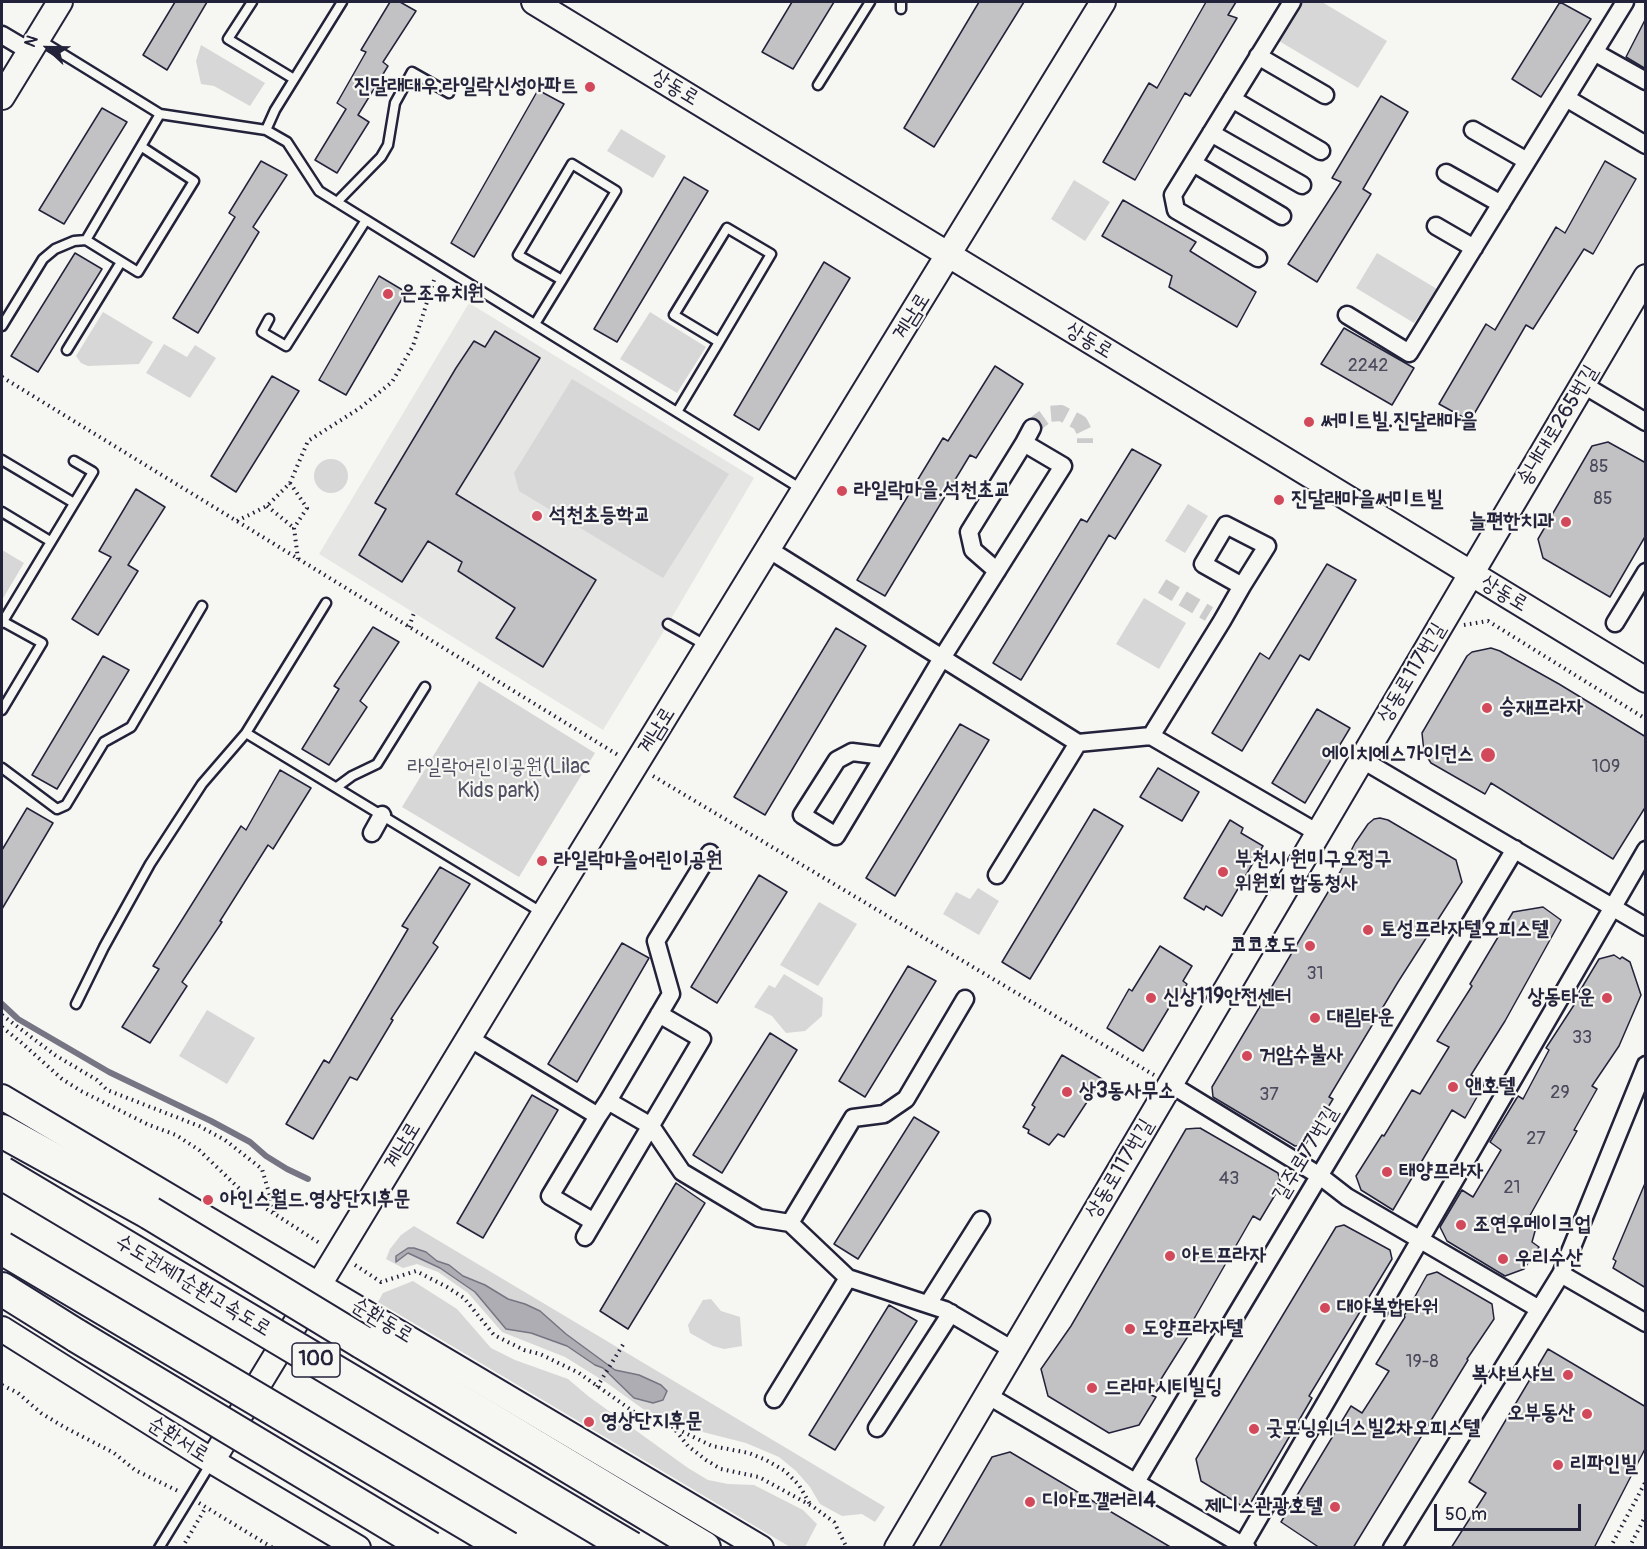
<!DOCTYPE html>
<meta charset="utf-8">
<style>
body{margin:0}
#map{position:relative;width:1647px;height:1549px;overflow:hidden;background:#f6f6f2;font-family:Pangolin,sans-serif}
canvas{display:block}
.frame{position:absolute;inset:0;border:3px solid #22223b;pointer-events:none}
.north{position:absolute;left:18px;top:18px;width:60px;height:60px;-webkit-text-stroke:4px #f6f6f2;paint-order:stroke;rotate:292deg;font-size:16px;font-weight:700;line-height:24px;text-align:center;color:#22223b}
.north::after{content:'';display:block;margin:auto;width:21px;height:27px;background:#22223b;clip-path:polygon(50% 0,100% 100%,50% 72%,0 100%)}
.scale{position:absolute;left:1434px;top:1504px;width:147px;height:27px;box-sizing:border-box;border:3px solid #22223b;border-top:0;padding-left:8px;font-size:18px;line-height:21px;white-space:nowrap;color:#22223b;-webkit-text-stroke:4px #f6f6f2;paint-order:stroke}
</style>
<div id="map">
<canvas width="1647" height="1549"></canvas>
<div class="frame"></div>
<div class="north">N</div>
<div class="scale">50 m</div>
</div>
<script>
const ctx = document.querySelector('canvas').getContext('2d');
ctx.lineJoin = 'round';
function fill(path, color) { ctx.fillStyle = color; ctx.fill(path, 'evenodd'); }
const shape = rows => new Path2D(rows.map(r => 'M' + r).join(''));
function trace(path, color, width, dash) { ctx.strokeStyle = color; ctx.lineWidth = width; ctx.lineCap = dash ? 'butt' : 'round'; ctx.setLineDash(dash || []); ctx.stroke(path); }
function write(font, color, halo, rows, align = 'center') {
  ctx.font = font + ' Pangolin,"Poor Story",sans-serif'; ctx.lineWidth = 4.5; ctx.setLineDash([]); ctx.textBaseline = 'middle'; ctx.strokeStyle = halo; ctx.fillStyle = color; for (const [text, x, y, turn = 0] of rows) {
    ctx.save(); ctx.translate(x, y); ctx.rotate((+turn || 0) * Math.PI / 180); ctx.textAlign = isNaN(turn) ? turn : align; if (halo) ctx.strokeText(text, 0, 0); ctx.fillText(text, 0, 0); ctx.restore();
  }
}
const built = shape([
 [469,303,754,478,668,624,603,730,319,554]
]);
const green = shape([
 [1303,2,1322,2,1387,41,1358,88,1279,41],
 [201,45,265,83,250,106,214,86,201,84,196,61],
 [621,129,666,156,653,178,607,151],
 [1074,180,1110,202,1085,241,1051,219],
 [1377,253,1437,289,1414,323,1356,288],
 [103,312,153,342,139,364,88,366,81,363,76,356],
 [650,312,706,347,677,393,620,359],
 [164,344,187,357,195,345,216,358,190,398,146,373],
 [572,379,729,474,663,578,519,491,514,473],
 '314 476a17 17 0 1 1 34 0a17 17 0 1 1-34 0Z',
 [1188,504,1208,516,1185,553,1165,541],
 [2,550,24,563,2,600],
 [1144,598,1186,623,1159,669,1116,644],
 [479,681,595,753,519,877,402,807],
 [978,888,999,901,979,935,943,914,956,892,970,899],
 [819,902,857,924,818,986,780,965],
 [784,974,823,998,822,1016,805,1031,786,1033,772,1016,754,1007,769,985,775,988],
 [207,1010,255,1038,227,1084,179,1056],
 [414,1226,885,1507,875,1522,862,1514,842,1516,820,1504,810,1487,796,1471,779,1457,746,1443,695,1430,643,1409,607,1383,565,1357,502,1332,468,1293,438,1272,417,1264,403,1268,386,1259,390,1249,401,1235],
 [413,1281,457,1309,491,1348,515,1360,568,1379,588,1396,688,1468,708,1480,728,1484,754,1485,803,1510,817,1524,805,1547,790,1547,378,1302,383,1293],
 [711,1299,721,1311,740,1317,742,1346,724,1349,713,1346,690,1333,688,1325,703,1300]
]);
const water = shape([
 [408,1248,414,1248,426,1252,437,1261,449,1265,463,1276,485,1285,508,1299,525,1304,540,1311,566,1334,615,1370,639,1375,661,1385,667,1391,663,1400,653,1403,634,1398,603,1368,595,1365,567,1346,531,1333,506,1329,475,1292,440,1268,408,1253,396,1262,396,1256,408,1248]
]);
const stream = shape([
 [2,1004,18,1019,109,1072,211,1121,250,1142,266,1156,287,1169,308,1179]
]);
const building = shape([
 [175,2,207,2,167,70,143,55,175,2],
 [390,2,400,2,416,11,383,62,388,66,358,115,369,122,337,173,315,160,346,109,337,103,366,52,361,50,390,2],
 [792,2,834,2,793,69,762,52,792,2],
 [979,2,1024,2,934,147,904,128,979,2],
 [1206,2,1236,2,1228,15,1237,18,1190,96,1185,93,1135,180,1103,162,1149,83,1157,88,1206,2],
 [1560,2,1591,19,1541,97,1512,79,1560,2],
 [1646,18,1646,69,1626,57,1646,18],
 [538,90,564,104,474,257,451,243,538,90],
 [1381,96,1408,112,1363,189,1371,194,1317,282,1288,264,1341,182,1332,178,1381,96],
 [102,108,127,122,64,224,39,210,102,108],
 [261,161,287,175,253,227,259,232,198,333,173,318,235,217,229,213,261,161],
 [1605,161,1636,179,1593,254,1584,249,1533,329,1526,325,1470,421,1439,404,1486,324,1495,330,1556,227,1565,233,1605,161],
 [684,177,708,191,617,342,594,329,684,177],
 [1123,200,1196,242,1190,251,1256,292,1237,327,1169,287,1172,276,1102,236,1123,200],
 [75,253,102,269,38,372,11,356,75,253],
 [824,262,850,278,759,430,734,415,824,262],
 [379,276,406,292,346,395,319,380,379,276],
 [1344,328,1414,368,1392,405,1321,364,1344,328],
 [495,331,540,358,456,494,596,580,543,667,496,638,515,608,458,571,462,562,428,541,402,582,359,555,386,509,375,503,456,368,474,341,485,347,495,331],
 [995,366,1023,384,976,458,970,455,885,596,857,580,943,438,948,441,995,366],
 [272,376,299,391,236,492,211,476,272,376],
 [1608,442,1646,463,1646,535,1610,597,1543,558,1538,539,1592,446,1608,442],
 [1132,449,1161,465,1115,539,1109,535,1021,680,993,663,1081,519,1087,522,1132,449],
 [136,489,165,507,128,565,138,571,98,635,72,619,111,557,99,551,136,489],
 [1327,564,1356,580,1309,660,1300,655,1242,751,1212,733,1260,653,1269,659,1327,564],
 [373,627,399,642,360,701,367,707,329,765,302,749,339,689,334,686,373,627],
 [836,628,866,646,765,815,734,797,836,628],
 [1491,648,1500,651,1559,684,1646,737,1646,806,1613,859,1491,783,1485,794,1431,763,1424,752,1422,733,1467,656,1472,652,1491,648],
 [103,656,129,670,57,789,32,775,103,656],
 [1317,709,1350,728,1305,803,1272,783,1317,709],
 [960,724,989,740,895,896,866,878,960,724],
 [1158,768,1199,792,1182,821,1140,797,1158,768],
 [280,770,311,788,273,849,268,845,220,921,222,922,182,982,187,986,150,1043,122,1027,159,969,153,966,241,826,246,830,280,770],
 [27,808,53,823,2,909,2,850,27,808],
 [1094,809,1123,826,1030,979,1002,962,1094,809],
 [1380,818,1388,820,1456,860,1462,882,1398,982,1329,1097,1333,1099,1305,1145,1295,1146,1213,1097,1212,1087,1340,872,1355,843,1368,824,1374,819,1380,818],
 [1230,820,1243,828,1241,833,1263,846,1222,916,1206,906,1204,910,1184,898,1230,820],
 [440,867,470,884,433,943,438,947,391,1019,393,1020,357,1080,350,1077,313,1139,286,1124,324,1060,329,1063,408,929,402,926,440,867],
 [759,875,787,892,717,1003,691,987,759,875],
 [1543,907,1561,920,1505,1021,1471,1075,1485,1083,1465,1118,1452,1110,1393,1210,1361,1190,1356,1176,1382,1135,1384,1136,1412,1090,1420,1094,1449,1047,1437,1041,1472,986,1470,984,1513,912,1543,907],
 [622,943,649,958,577,1082,548,1064,622,943],
 [1160,946,1192,966,1183,981,1187,984,1174,1008,1170,1006,1143,1051,1107,1028,1129,989,1132,991,1160,946],
 [1614,955,1620,959,1622,957,1630,962,1641,995,1619,1046,1592,1086,1597,1089,1574,1130,1577,1131,1528,1219,1537,1224,1532,1242,1539,1247,1524,1269,1505,1276,1447,1241,1440,1227,1462,1190,1473,1197,1501,1150,1490,1142,1518,1096,1523,1099,1549,1050,1546,1048,1574,1005,1572,1004,1599,959,1614,955],
 [908,966,936,981,865,1097,839,1081,908,966],
 [770,1033,797,1050,722,1173,693,1155,770,1033],
 [1062,1055,1102,1079,1064,1137,1058,1134,1049,1145,1028,1133,1029,1130,1023,1127,1035,1107,1032,1105,1062,1055],
 [532,1095,558,1110,483,1238,457,1223,532,1095],
 [914,1117,939,1132,858,1259,834,1244,914,1117],
 [1200,1128,1278,1173,1281,1185,1260,1220,1253,1216,1187,1331,1190,1333,1151,1395,1156,1397,1139,1425,1109,1433,1048,1396,1041,1369,1071,1326,1186,1129,1200,1128],
 [1646,1181,1646,1288,1613,1268,1616,1261,1613,1259,1646,1181],
 [676,1183,705,1203,628,1329,600,1311,676,1183],
 [1344,1225,1390,1250,1392,1259,1309,1396,1312,1398,1250,1504,1242,1506,1201,1481,1196,1459,1336,1227,1344,1225],
 [1437,1272,1492,1304,1494,1319,1467,1359,1468,1360,1353,1548,1320,1548,1281,1522,1351,1406,1362,1413,1389,1371,1376,1364,1405,1317,1404,1316,1427,1275,1437,1272],
 [889,1305,917,1321,835,1450,809,1435,889,1305],
 [1548,1349,1646,1407,1646,1447,1594,1548,1451,1548,1486,1493,1469,1482,1548,1349],
 [1010,1452,1172,1548,939,1548,992,1457,1010,1452]
]);
const streetTunnel = shape([
 [1032,428,1039,421,1049,414,1061,413,1080,423,1085,433,1085,443],
 [1162,586,1209,614]
]);
const path = shape([
 [2,377,618,755],
 [290,483,307,508,294,528,298,559],
 [267,506,294,528],
 [237,521,267,506,290,483,308,441,360,408,392,382,413,346,435,277],
 [1464,625,1488,621,1646,719],
 [409,627,414,613],
 [653,776,1154,1075],
 [2,1015,55,1055,97,1080,107,1090,199,1126,225,1140,262,1169,275,1213],
 [2,1027,23,1044,62,1079,81,1091,149,1125,176,1135,199,1150,247,1196,321,1244],
 [355,1265,381,1282,416,1271,447,1287,464,1298,494,1335,524,1350,540,1354,579,1373,641,1417,673,1427,688,1446,706,1460,721,1469,759,1477,812,1506,834,1522,847,1548],
 [2,1385,18,1393,41,1413,64,1427,114,1453,135,1470,180,1492],
 [597,1387,624,1343],
 [677,1429,712,1446,749,1453,766,1460,785,1471,799,1485,811,1506],
 [199,1503,273,1548],
 [182,1548,206,1507],
 [1610,1548,1646,1481],
 [1629,1548,1646,1515]
]);
const lane = shape([
 [252,2,228,39,294,79],
 [901,2,901,9],
 [40,40,160,114,266,130,287,142,319,191,803,490],
 [818,85,870,2],
 [266,130,275,110,342,2],
 [337,202,381,157,388,145,395,103,412,72,449,93],
 [86,240,138,272,194,181,142,147],
 [269,319,262,332,286,346,366,220],
 [535,324,562,280,616,191,572,164,518,255,562,280],
 [2,326,43,259,55,249,74,241,86,240,160,114],
 [67,350,121,262],
 [677,412,719,342,771,254,727,228,674,315,719,342],
 [2,460,74,503],
 [2,512,50,541],
 [2,621,42,643,2,710],
 [2,623,93,472,74,461],
 [668,624,707,646],
 [246,733,541,912],
 [2,768,57,809,66,805,104,742,131,727,202,606],
 [337,787,352,776,377,764,425,687],
 [76,1004,104,947,150,864,202,784,246,733,326,603],
 [159,1548,211,1463]
]);
const street = shape([
 [2,35,29,51],
 [1594,52,1646,81],
 [1258,56,1325,95],
 [1566,98,1646,145],
 [1232,99,1321,151],
 [1473,130,1527,161],
 [1211,133,1302,185],
 [1193,163,1282,216],
 [1446,173,1501,204],
 [1436,226,1474,248],
 [1258,258,1176,210,1173,195,1292,2],
 [1347,315,1409,353,1625,2],
 [1582,384,1646,422],
 [1024,443,1032,428],
 [768,549,1078,743,1151,736,1318,833],
 [1615,623,1646,572],
 [1151,736,1222,621,1242,586,1267,546,1226,525,1203,564,1242,586],
 [884,756,852,752,837,760,802,815,836,836,884,756,942,658,1063,466,1024,443,969,532,973,550,997,571],
 [1361,759,1646,927],
 [372,833,382,815],
 [997,875,1078,743],
 [469,1038,598,1116,608,1101,651,1126,682,1172,759,1218,790,1223,848,1278,945,1310,1013,1350],
 [1170,1084,1320,1176,1347,1197,1539,1309],
 [608,1101,671,994,656,941,710,853],
 [594,1222,550,1196,598,1116],
 [790,1223,853,1118,884,1114,906,1099,965,999],
 [585,1237,702,1039,659,1014],
 [1561,1274,1646,1323],
 [928,1304,981,1220],
 [987,1395,1247,1548],
 [774,1399,848,1278],
 [877,1428,951,1313],
 [1136,1482,1515,849],
 [1243,1545,1646,850],
 [1392,1548,1561,1274,1646,1065]
]);
const secondary = shape([
 [534,2,1646,680],
 [2,97,60,2],
 [2,1097,761,1548],
 [2,1329,212,1461,358,1548],
 [212,1461,544,914,1103,2],
 [897,1548,1646,277]
]);
const highway = shape([
 [2,1131,150,1213],
 [2,1289,77,1336],
 [362,1342,704,1548]
]);
const highwayBridge = shape([
 [2,1173,631,1548],
 [150,1213,362,1342],
 [2,1248,508,1548],
 [77,1336,430,1548]
]);
const markers = [
 [590,87,6,"#d1495b"],
 [388,294,6,"#d1495b"],
 [1309,422,6,"#d1495b"],
 [842,491,6,"#d1495b"],
 [1279,500,6,"#d1495b"],
 [537,516,6,"#d1495b"],
 [1566,522,6,"#d1495b"],
 [1487,708,6,"#d1495b"],
 [1488,755,8,"#d1495b"],
 [542,861,6,"#d1495b"],
 [1223,872,6,"#d1495b"],
 [1368,930,6,"#d1495b"],
 [1310,946,6,"#d1495b"],
 [1151,998,6,"#d1495b"],
 [1607,998,6,"#d1495b"],
 [1315,1018,6,"#d1495b"],
 [1247,1056,6,"#d1495b"],
 [1453,1087,6,"#d1495b"],
 [1067,1092,6,"#d1495b"],
 [1387,1172,6,"#d1495b"],
 [208,1200,6,"#d1495b"],
 [1461,1225,6,"#d1495b"],
 [1170,1256,6,"#d1495b"],
 [1503,1259,6,"#d1495b"],
 [1325,1308,6,"#d1495b"],
 [1130,1329,6,"#d1495b"],
 [1568,1375,6,"#d1495b"],
 [1092,1388,6,"#d1495b"],
 [1587,1414,6,"#d1495b"],
 [589,1422,6,"#d1495b"],
 [1254,1429,6,"#d1495b"],
 [1558,1465,6,"#d1495b"],
 [1030,1502,6,"#d1495b"],
 [1335,1507,6,"#d1495b"]
];
const numberNames = [
 ["2242",1368,366],
 ["85",1599,467],
 ["85",1603,499],
 ["109",1606,767],
 ["31",1315,974],
 ["33",1582,1038],
 ["29",1560,1093],
 ["37",1269,1095],
 ["27",1536,1139],
 ["43",1229,1179],
 ["21",1512,1188],
 ["19-8",1422,1362]
];
const shields = [
 [316,1360,48]
];
const shieldNames = [
 ["100",316,1360]
];
const poiNames = [
 ["진달래대우.라일락신성아파트",578,87,"right"],
 ["은조유치원",400,294],
 ["써미트빌.진달래마을",1321,422],
 ["라일락마을.석천초교",854,491],
 ["진달래마을써미트빌",1291,500],
 ["석천초등학교",549,516],
 ["늘편한치과",1554,522,"right"],
 ["승재프라자",1499,708],
 ["에이치에스가이던스",1474,755,"right"],
 ["부천시 원미구오정구",1235,860],
 ["위원회 합동청사",1235,884],
 ["라일락마을어린이공원",554,861],
 ["토성프라자텔오피스텔",1380,930],
 ["코코호도",1298,946,"right"],
 ["신상119안전센터",1163,998],
 ["상동타운",1595,998,"right"],
 ["대림타운",1327,1018],
 ["거암수불사",1259,1056],
 ["앤호텔",1465,1087],
 ["상3동사무소",1079,1092],
 ["태양프라자",1399,1172],
 ["아인스월드.영상단지후문",220,1200],
 ["조연우메이크업",1473,1225],
 ["아트프라자",1182,1256],
 ["우리수산",1515,1259],
 ["대야복합타워",1337,1308],
 ["도양프라자텔",1142,1329],
 ["복샤브샤브",1556,1375,"right"],
 ["드라마시티빌딩",1104,1388],
 ["오부동산",1575,1414,"right"],
 ["영상단지후문",601,1422],
 ["굿모닝위너스빌2차오피스텔",1266,1429],
 ["리파인빌",1570,1465],
 ["디아뜨갤러리4",1042,1502],
 ["제니스관광호텔",1323,1507,"right"]
];
const streetNames = [
 ["상동로",675,88,31],
 ["계남로",912,317,-58],
 ["상동로",1089,341,31],
 ["송내대로265번길",1558,426,-59],
 ["상동로",1504,594,31],
 ["상동로117번길",1412,673,-59],
 ["계남로",657,731,-58],
 ["계남로",403,1146,-59],
 ["길주로77번길",1306,1154,-59],
 ["상동로117번길",1120,1169,-59],
 ["수도권제1순환고속도로",193,1286,31],
 ["순환동로",382,1321,31],
 ["순환서로",178,1440,32]
];
const parkNames = [
 ["라일락어린이공원(Lilac",499,768],
 ["Kids park)",499,792]
];
fill(built, '#e6e6e4');
fill(green, '#d7d7d7');
fill(water, '#adadb3');
trace(water, '#757583', 1.5);
trace(stream, '#757583', 6);
fill(building, '#c2c2c4');
trace(building, '#22223b', 1.5);
trace(streetTunnel, '#cccccd', 16, [16, 8]);
trace(lane, '#22223b', 13);
trace(street, '#22223b', 21);
trace(secondary, '#22223b', 28);
trace(highway, '#22223b', 36);
trace(path, '#22223b', 4, [1.5, 4.5]);
trace(lane, '#f6f6f2', 8);
trace(street, '#f6f6f2', 16);
trace(secondary, '#f6f6f2', 24);
trace(highway, '#f6f6f2', 32);
trace(highwayBridge, '#22223b', 36, []);
trace(highwayBridge, '#f6f6f2', 32);
for (const [x, y, r, color] of markers) { const dot = new Path2D(); dot.arc(x, y, r, 0, 2 * Math.PI); ctx.fillStyle = color; ctx.fill(dot); trace(dot, '#f6f6f2', 2); }
write('18px', '#4a4a5d', null, numberNames);
for (const [x, y, w] of shields) { const box = new Path2D(); box.roundRect(x - w / 2, y - 17, w, 34, 4.5); ctx.fillStyle = '#f6f6f2'; ctx.fill(box); trace(box, '#22223b', 1.5); }
write('bold 20px', '#22223b', null, shieldNames);
write('bold 21px', '#22223b', '#f6f6f2', poiNames, 'left');
write('21px', '#22223b', '#f6f6f2', streetNames);
write('21px', '#4f4f62', '#f6f6f2', parkNames);
</script>
